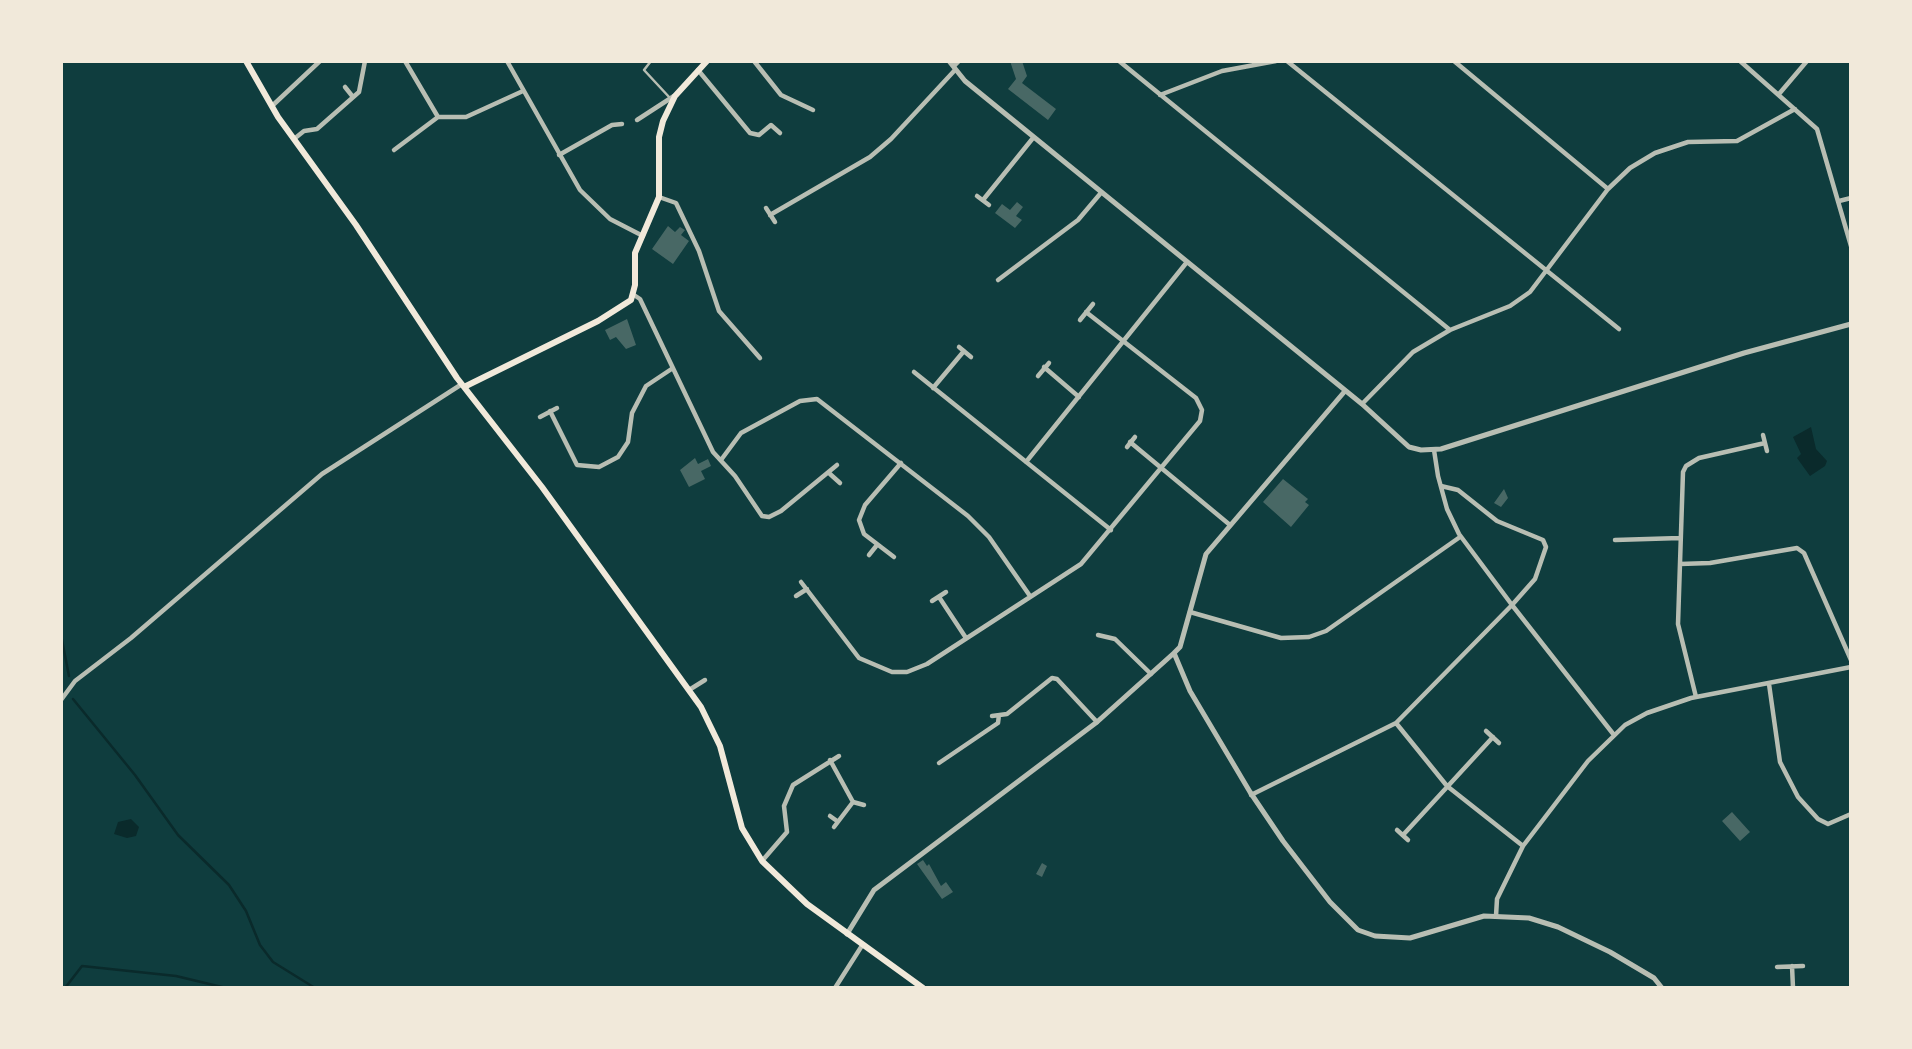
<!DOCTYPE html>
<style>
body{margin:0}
#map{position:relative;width:1912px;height:1049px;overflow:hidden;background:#0f3d3e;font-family:Mulish,sans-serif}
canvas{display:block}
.frame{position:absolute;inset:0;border:63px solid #f1e9da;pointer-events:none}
</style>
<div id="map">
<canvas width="1912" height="1049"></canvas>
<div class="frame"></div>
</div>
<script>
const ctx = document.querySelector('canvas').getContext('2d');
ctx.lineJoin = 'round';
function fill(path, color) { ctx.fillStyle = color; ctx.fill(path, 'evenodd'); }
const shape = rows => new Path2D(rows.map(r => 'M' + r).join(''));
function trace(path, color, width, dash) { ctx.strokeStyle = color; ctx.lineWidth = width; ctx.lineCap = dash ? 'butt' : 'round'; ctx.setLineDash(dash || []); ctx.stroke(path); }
const water = shape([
 [1811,427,1816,449,1827,461,1825,466,1810,476,1797,458,1801,454,1793,437],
 [131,819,139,827,136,836,127,838,114,834,118,822]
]);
const stream = shape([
 [61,635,69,676],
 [73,699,135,775,178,835,229,885,246,911,260,945,273,962,315,988],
 [65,988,82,966,176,976,226,988]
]);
const building = shape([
 [1010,61,1022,61,1027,76,1022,83,1056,109,1048,120,1008,89,1016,79],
 [1017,202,1023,207,1016,216,1022,220,1015,228,995,213,1002,204,1010,210],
 [668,226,675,232,680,227,685,230,681,235,689,241,673,264,652,249],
 [627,319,636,345,626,349,616,337,610,340,605,330],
 [695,458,698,464,708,459,711,466,701,471,705,479,689,487,680,470],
 [1283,479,1308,499,1305,502,1309,505,1291,527,1263,502],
 [1504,489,1508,498,1501,507,1494,503],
 [1732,812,1750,832,1740,841,1722,821],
 [923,860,927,866,929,864,941,886,946,882,953,892,942,899,917,864],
 [1042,863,1047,866,1042,877,1036,874]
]);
const service = shape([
 [651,61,644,70,670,98]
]);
const minor = shape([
 [405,61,438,117,466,117,523,91],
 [507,61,580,190,610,219,643,236],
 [754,61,781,95,813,110],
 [1119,61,1450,330],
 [1287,61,1619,329],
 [1454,61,1608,189],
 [1740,61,1817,129,1851,246],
 [954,66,959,61],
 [698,70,750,133,759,135,771,125,780,133],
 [345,87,353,97],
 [1779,94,1807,61],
 [1160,95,1222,71,1276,61],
 [272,106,320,61],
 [637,120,674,96],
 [294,139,304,131,317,129,359,92,365,61],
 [394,150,438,117],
 [559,155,612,125,622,124],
 [977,196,989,205],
 [659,197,676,203,699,251,719,311,760,358],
 [983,200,1033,138],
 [1839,201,1851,198],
 [766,208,775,222],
 [770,215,870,157,891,139,955,70],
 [998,280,1078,220,1100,194],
 [634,295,640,299,713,452,735,476,762,516,769,517,781,511,837,465],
 [1080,320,1093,304],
 [959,347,971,357],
 [1044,367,1079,397],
 [914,372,1111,530],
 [1038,376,1049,363],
 [933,388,964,351],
 [1362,404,1413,352,1450,330,1510,306,1530,292,1608,189,1630,168,1655,153,1688,142,1737,141,1795,109],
 [550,411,577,465,599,467,618,457,628,442,632,413,646,386,673,368],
 [540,417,557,408],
 [1763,435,1767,451],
 [1130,442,1230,525],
 [1127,447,1135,437],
 [1434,450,1438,476,1447,509,1459,534,1512,605,1535,579,1546,547,1543,540,1497,521,1458,490,1441,486],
 [721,460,741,433,800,401,817,399,968,516,989,537,1030,596],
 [1026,462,1187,262],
 [830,474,840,483],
 [1615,540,1680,538],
 [869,555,877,545],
 [894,557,864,534,859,520,865,505,901,463],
 [1680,564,1710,563,1797,548,1804,553,1851,660],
 [801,582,859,658,892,672,907,672,927,664,1081,564,1200,421,1202,410,1196,398,1086,312],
 [796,596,807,589],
 [939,597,966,638],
 [932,601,946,592],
 [1190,612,1281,638,1309,637,1326,631,1460,537],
 [1098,635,1115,639,1151,674],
 [1769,684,1780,762,1798,797,1818,819,1828,824,1851,814],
 [689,690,705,680],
 [1696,697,1678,624,1683,472,1686,466,1699,458,1765,443],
 [61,700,75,681,131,638,322,474,462,384],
 [992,716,1007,714,1052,678,1057,679,1097,722],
 [1396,723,1447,786,1523,846],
 [1486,731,1499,743],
 [830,760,853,802,834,827],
 [939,763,998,723,999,715],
 [1251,795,1396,723,1512,605,1614,735],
 [853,802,864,805],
 [830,816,837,821],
 [1397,830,1408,840],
 [1403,835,1493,737],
 [762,861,787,832,784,806,793,785,839,756],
 [1496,916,1497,899,1523,846,1588,761,1625,725,1647,713,1691,698,1851,667],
 [1792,966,1793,988],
 [1777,967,1803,966],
 [835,988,863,944]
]);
const tertiary = shape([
 [949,61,965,81,1362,404,1409,447,1421,450,1441,449,1744,353,1851,324],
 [1345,391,1206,554,1180,647,1174,653,1190,691,1250,792,1283,841,1330,902,1358,930,1375,936,1410,938,1484,916,1529,918,1558,927,1610,952,1654,978,1662,988],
 [847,934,874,890,1097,722,1174,653]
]);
const secondary = shape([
 [246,61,278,117,356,225,457,378,542,487,701,707,720,746,742,828,762,861,807,904,923,988],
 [464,387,598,321,631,300,635,285,635,253,659,197,659,137,663,121,675,96,707,61]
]);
fill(water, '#0a2a2b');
trace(stream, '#0a2a2b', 2.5);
fill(building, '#486865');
trace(service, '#b8beb3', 2.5);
trace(minor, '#b8beb3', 4.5);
trace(tertiary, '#b8beb3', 5);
trace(secondary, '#f1e9da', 6);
</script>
